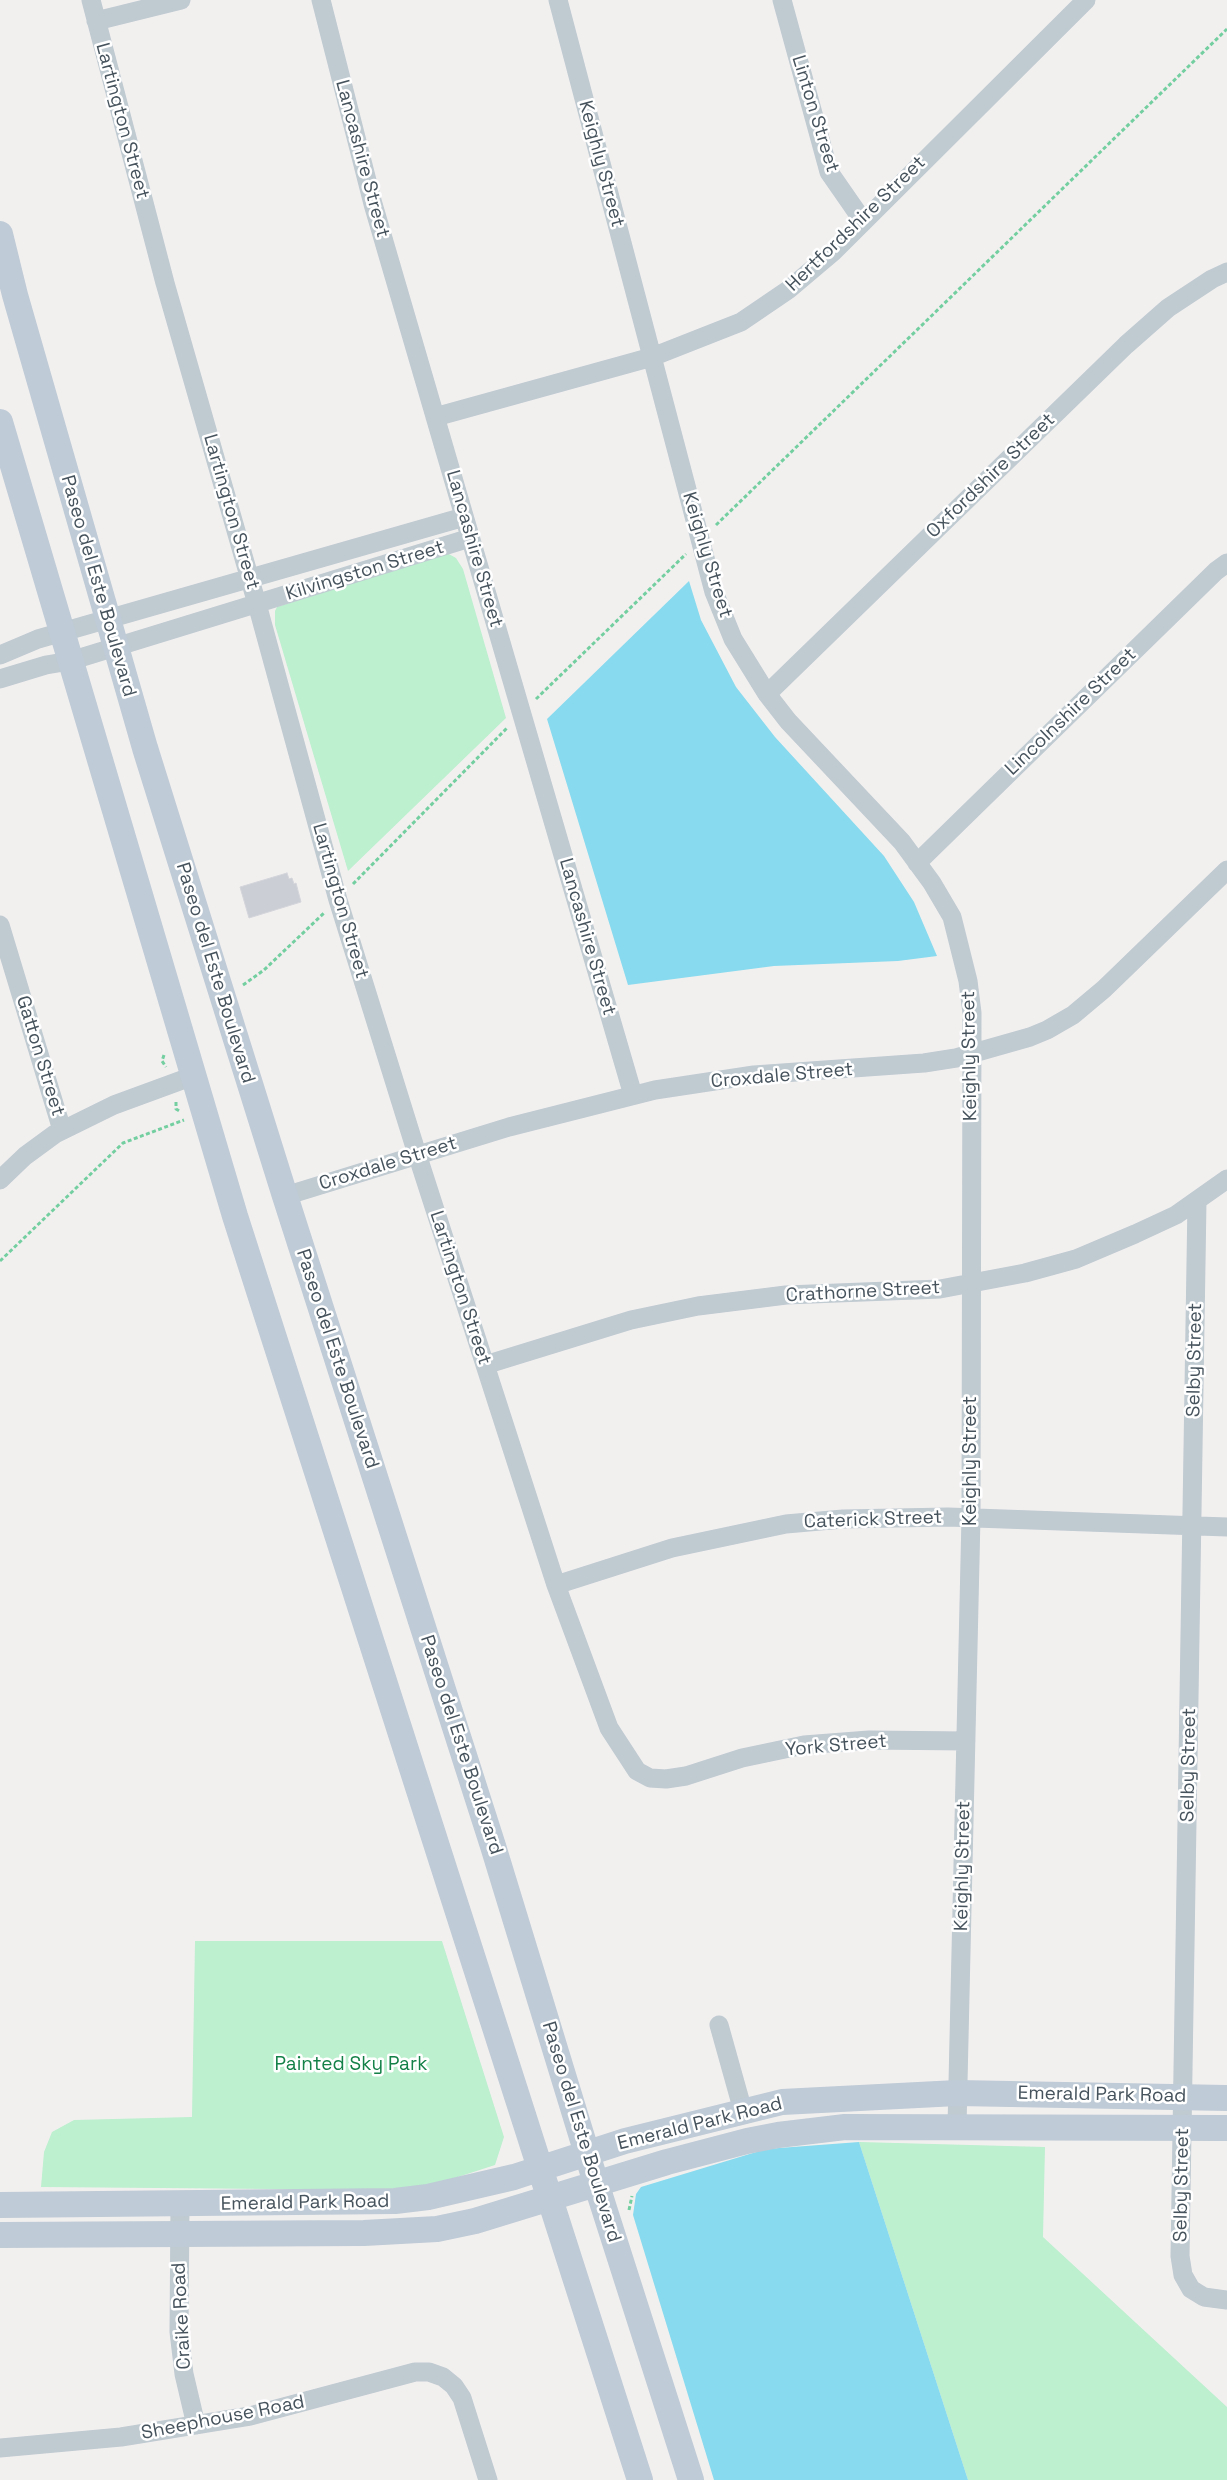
<!DOCTYPE html>
<style>
body{margin:0}
canvas{display:block;background:#f2efef}
</style>
<canvas width="1227" height="2480"></canvas>
<script>
const ctx = document.querySelector('canvas').getContext('2d');
ctx.lineJoin = 'round';
function fill(path, color) { ctx.fillStyle = color; ctx.fill(path, 'evenodd'); }
const shape = rows => new Path2D(rows.map(r => 'M' + r).join(''));
function trace(path, color, width, dash) { ctx.strokeStyle = color; ctx.lineWidth = width; ctx.lineCap = dash ? 'butt' : 'round'; ctx.setLineDash(dash || []); ctx.stroke(path); }
function write(font, color, halo, rows, align = 'center') {
  ctx.font = font + ' "Space Grotesk",sans-serif'; ctx.lineWidth = 5; ctx.setLineDash([]); ctx.textBaseline = 'middle'; ctx.strokeStyle = halo; ctx.fillStyle = color; for (const [text, x, y, turn = 0] of rows) {
    ctx.save(); ctx.translate(x, y); ctx.rotate((+turn || 0) * Math.PI / 180); ctx.textAlign = isNaN(turn) ? turn : align; if (halo) ctx.strokeText(text, 0, 0); ctx.fillText(text, 0, 0); ctx.restore();
  }
}
const green = shape([
 [447,553,456,558,463,569,506,718,348,871,275,625,275,611,277,607],
 [195,1941,442,1941,504,2137,495,2165,427,2187,392,2190,41,2187,44,2152,52,2132,74,2120,192,2117],
 [859,2142,1045,2147,1043,2237,1227,2407,1227,2480,968,2480]
]);
const water = shape([
 [689,581,701,620,736,687,775,737,884,856,914,902,937,956,898,961,774,966,628,985,547,719],
 [859,2142,968,2480,714,2480,633,2215,636,2194,641,2187,766,2149]
]);
const building = shape([
 [287,873,289,879,292,878,294,884,296,883,301,902,249,918,240,887,287,873]
]);
const path = shape([
 [716,525,1227,29],
 [536,699,686,554],
 [353,884,507,728],
 [243,985,264,970,324,913],
 [164,1055,162,1061,166,1067],
 [176,1102,176,1109,181,1112],
 [0,1261,123,1143,184,1120],
 [629,2210,632,2196]
]);
const street = shape([
 [91,0,165,283,257,604,338,900,417,1154,556,1585,609,1728,637,1771,650,1778,666,1779,686,1776,742,1758,804,1745,869,1740,966,1741],
 [321,0,373,204,633,1095],
 [558,0,714,592,733,639,767,694,788,721,902,842,932,883,952,917,968,981,972,1013,971,1517,957,2126],
 [782,0,829,172,863,221],
 [96,21,181,0],
 [435,417,652,357,741,322,788,290,833,252,1086,0],
 [0,655,38,639,464,517],
 [0,679,46,665,70,661,470,538],
 [767,694,1126,345,1168,308,1212,279,1227,272],
 [917,863,1216,571,1227,563],
 [0,925,62,1130],
 [0,1180,25,1156,55,1134,114,1105,193,1076],
 [285,1196,509,1127,655,1090,754,1075,924,1063,956,1058,1030,1037,1047,1030,1073,1015,1104,989,1227,870],
 [1197,1201,1180,2256,1183,2275,1191,2289,1204,2297,1227,2300],
 [485,1365,631,1320,698,1306,786,1295,940,1289,1025,1273,1076,1259,1135,1234,1176,1215,1227,1179],
 [556,1585,672,1548,786,1524,843,1519,948,1517,1227,1527],
 [719,2025,743,2111],
 [180,2205,179,2332,184,2374,196,2425],
 [0,2448,121,2437,250,2416,415,2372,429,2372,443,2377,454,2386,462,2398,488,2480]
]);
const secondary = shape([
 [0,234,15,295,145,748,285,1196,493,1846,596,2183,691,2480],
 [0,422,235,1216,640,2480],
 [0,2205,395,2201,428,2197,514,2177,625,2141,782,2102,957,2093,1227,2098],
 [0,2235,364,2233,437,2229,475,2221,667,2162,747,2141,778,2135,845,2127,1227,2128]
]);
const streetNames = [
 ["Linton Street",815,114,73],
 ["Lartington Street",122,121,75],
 ["Lancashire Street",362,159,75],
 ["Keighly Street",601,164,75],
 ["Hertfordshire Street",856,224,-44],
 ["Oxfordshire Street",991,476,-44],
 ["Lartington Street",231,512,74],
 ["Lancashire Street",474,549,74],
 ["Keighly Street",707,555,73],
 ["Kilvingston Street",365,571,-17],
 ["Paseo del Este Boulevard",98,586,74],
 ["Lincolnshire Street",1071,712,-44],
 ["Lartington Street",340,901,74],
 ["Lancashire Street",587,937,74],
 ["Paseo del Este Boulevard",215,973,73],
 ["Gatton Street",40,1056,73],
 ["Keighly Street",970,1056,-91],
 ["Croxdale Street",782,1076,-5],
 ["Croxdale Street",388,1164,-17],
 ["Lartington Street",460,1288,72],
 ["Crathorne Street",863,1292,-3],
 ["Paseo del Este Boulevard",337,1359,72],
 ["Selby Street",1195,1360,-89],
 ["Keighly Street",971,1461,-90],
 ["Caterick Street",873,1520,-2],
 ["Paseo del Este Boulevard",461,1745,72],
 ["York Street",836,1746,-5],
 ["Selby Street",1189,1765,-89],
 ["Keighly Street",963,1866,-89],
 ["Emerald Park Road",1102,2095,1],
 ["Emerald Park Road",700,2124,-14],
 ["Paseo del Este Boulevard",581,2132,73],
 ["Selby Street",1182,2185,-89],
 ["Emerald Park Road",305,2203,-1],
 ["Craike Road",182,2316,-93],
 ["Sheephouse Road",223,2418,-11]
];
const parkNames = [
 ["Painted Sky Park",351,2065]
];
fill(green, '#bcf0cf');
fill(water, '#88dbee');
fill(building, '#cbced4');
trace(building, '#d3d5db', 1);
trace(path, '#73cfa0', 3, [4, 2.5]);
trace(street, '#bfcad1', 19);
trace(secondary, '#bfcbd6', 26);
write('19px', '#46535d', '#fff', streetNames);
write('19px', '#148148', '#fff', parkNames);
</script>
